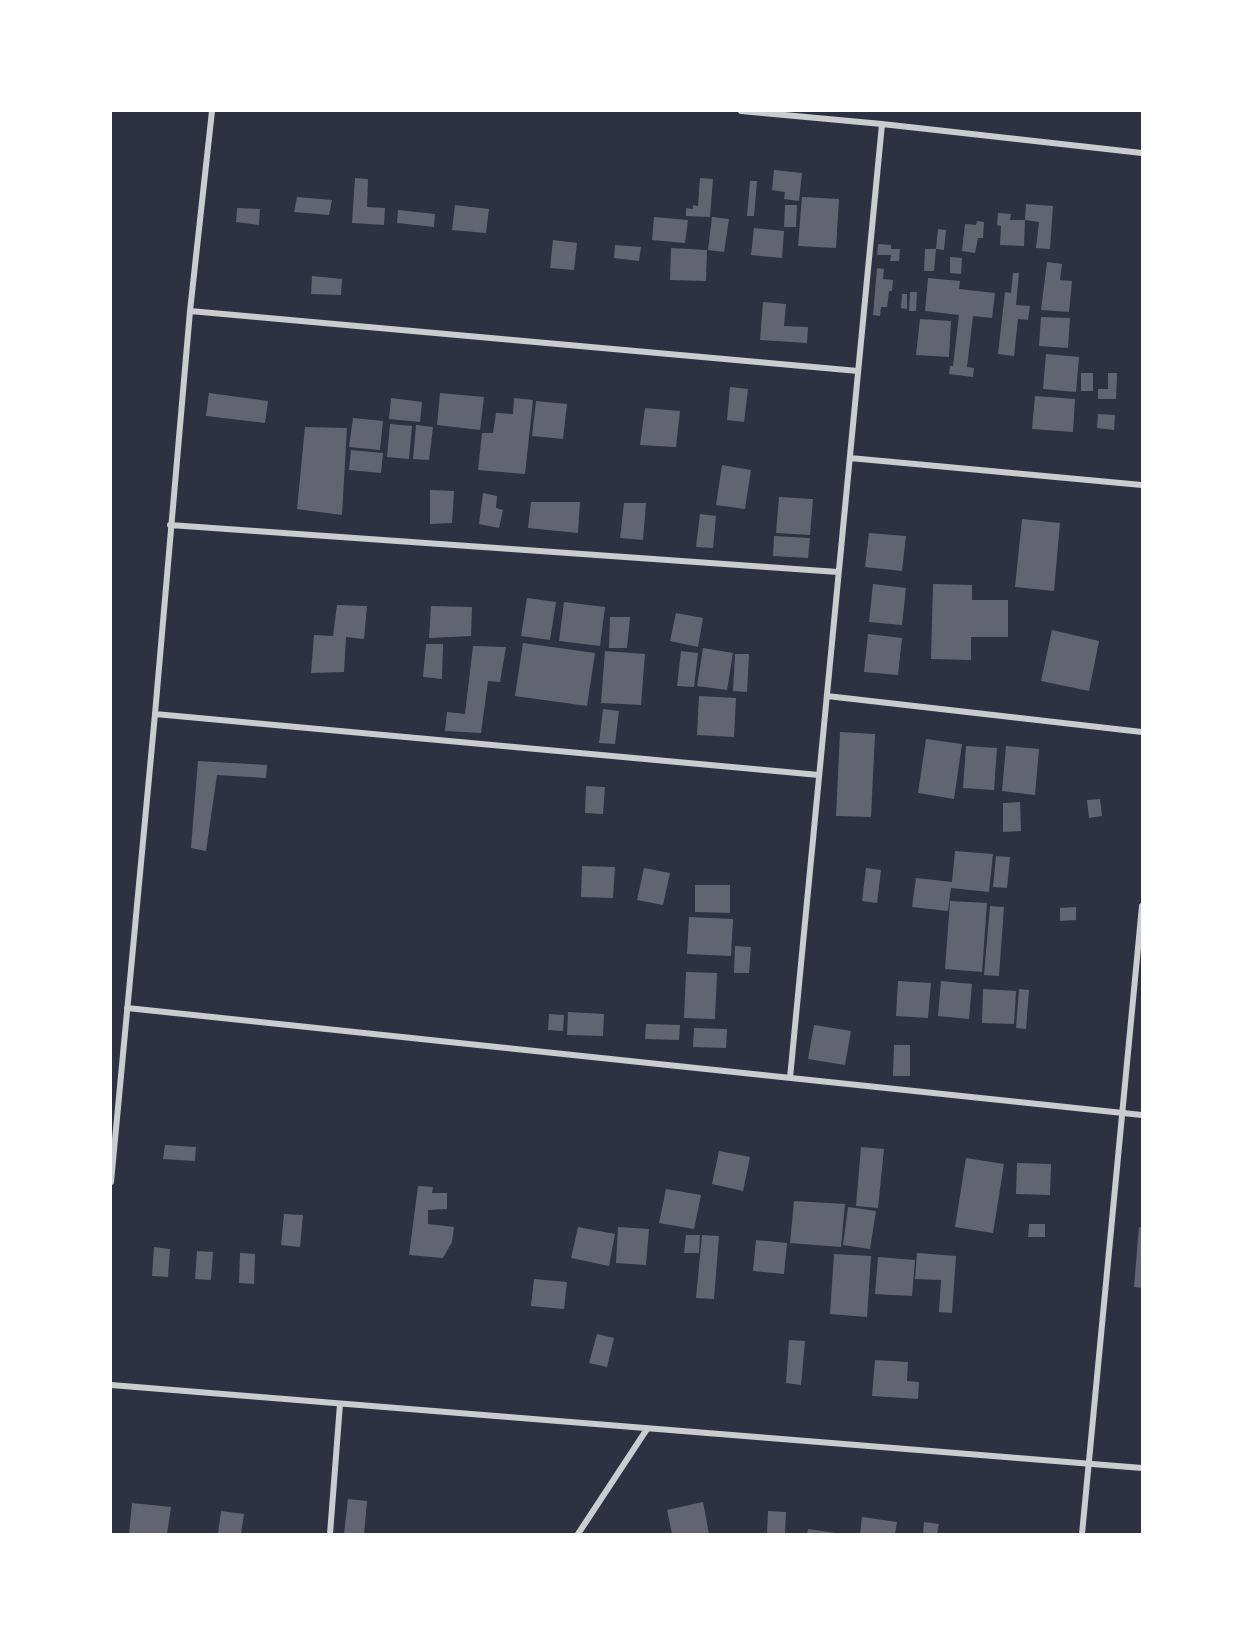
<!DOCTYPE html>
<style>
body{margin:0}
#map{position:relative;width:1253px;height:1645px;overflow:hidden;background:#2d3142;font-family:"Archivo Narrow",sans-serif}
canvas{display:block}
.frame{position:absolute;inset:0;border:112px solid #fff;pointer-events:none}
</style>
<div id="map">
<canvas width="1253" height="1645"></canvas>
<div class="frame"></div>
</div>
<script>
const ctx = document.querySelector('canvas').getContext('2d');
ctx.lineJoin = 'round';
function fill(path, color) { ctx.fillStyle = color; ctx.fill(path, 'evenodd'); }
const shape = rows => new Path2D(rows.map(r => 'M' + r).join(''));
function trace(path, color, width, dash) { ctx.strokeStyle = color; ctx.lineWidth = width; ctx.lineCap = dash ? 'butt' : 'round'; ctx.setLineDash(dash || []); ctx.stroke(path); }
const building = shape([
 [774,170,802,173,799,201,784,199,785,192,772,190],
 [355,178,368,179,367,207,385,208,384,225,352,223],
 [700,178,713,179,710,217,686,216,686,208,693,209,693,205,698,206],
 [750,181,757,181,754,216,747,216],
 [297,197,332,200,329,215,294,212],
 [802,197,839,199,836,248,798,246],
 [1026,204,1053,206,1050,249,1036,248,1039,222,1025,220],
 [455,205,489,209,486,233,452,230],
 [785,205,797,205,796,227,784,227],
 [237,208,260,209,259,225,236,222],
 [398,210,435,214,434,227,397,223],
 [998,213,1011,214,1010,220,1025,220,1024,246,1000,245,1001,226,997,225],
 [654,217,688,220,685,243,652,240],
 [712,217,729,219,724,252,708,250],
 [977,221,984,222,983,238,978,238,975,253,962,251,965,224,976,225],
 [754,228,784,231,782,258,751,255],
 [938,229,946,230,944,250,936,249],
 [553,240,577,243,574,270,550,268],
 [878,244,891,245,891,249,900,249,899,261,890,261,891,255,877,255],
 [615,245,641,247,639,261,614,258],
 [671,248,707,250,706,281,670,280],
 [925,249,936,249,934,271,924,271],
 [950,257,962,258,961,274,950,273],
 [1047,262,1062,264,1060,280,1072,281,1069,312,1041,310],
 [877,268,884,269,883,279,893,280,892,291,889,291,887,307,881,307,880,316,873,315],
 [1013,273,1019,273,1016,305,1030,306,1028,320,1018,319,1014,356,998,354,1005,292,1011,293],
 [312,276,342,279,341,295,311,294],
 [928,278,960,281,959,289,995,293,992,318,973,316,967,367,974,368,973,377,949,374,950,366,953,366,959,315,925,311],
 [910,292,917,292,916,311,909,311],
 [902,294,907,294,907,309,901,308],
 [763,302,786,304,784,326,808,327,807,343,760,340],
 [1041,317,1070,318,1068,348,1039,346],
 [920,319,951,321,949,357,916,355],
 [1046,354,1079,357,1076,392,1043,389],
 [1081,373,1093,373,1093,391,1081,391],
 [1108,373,1117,373,1116,399,1098,399,1098,389,1108,389],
 [730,387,748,389,744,422,727,420],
 [209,393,268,401,265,423,206,416],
 [440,393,484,397,480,430,437,425],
 [1035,396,1075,399,1073,432,1032,429],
 [391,398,422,402,420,422,389,419],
 [514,398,533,400,525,474,478,470,482,433,493,433,496,413,513,414],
 [536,401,567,404,563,439,532,436],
 [645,408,680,411,676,447,640,445],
 [1098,414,1115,415,1114,430,1097,428],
 [353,418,383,421,380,450,349,447],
 [390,424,412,426,409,459,387,457],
 [416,425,433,427,429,460,413,459],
 [305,427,347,428,342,515,297,509],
 [351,450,383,453,381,473,349,470],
 [722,465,751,470,745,509,716,505],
 [430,490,454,491,452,523,430,524],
 [483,493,497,496,496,508,503,510,499,528,479,524],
 [779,497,813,499,810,535,776,533],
 [531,502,580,502,578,533,528,528],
 [624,503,646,503,643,540,620,538],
 [700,514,716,516,713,548,696,547],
 [1022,519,1060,523,1054,591,1015,587],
 [869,533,906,536,902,571,865,567],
 [774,536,810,538,808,558,773,556],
 [873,584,906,588,902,625,869,622],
 [933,584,972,585,972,600,1008,600,1008,637,971,637,971,660,931,659],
 [527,598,556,602,550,640,521,636],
 [564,602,605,607,600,646,559,641],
 [337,605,367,606,364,639,346,637,344,672,311,673,314,635,333,636],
 [431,606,472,607,471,636,429,638],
 [676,613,703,618,698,647,670,641],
 [610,617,630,617,627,648,609,648],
 [1052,630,1099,641,1089,691,1041,681],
 [868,634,902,638,898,675,864,672],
 [523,643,595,653,587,706,515,696],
 [426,644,443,644,442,679,423,677],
 [473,646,506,647,500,682,488,681,481,733,445,731,447,712,465,714],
 [703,648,733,653,727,690,697,686],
 [605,651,645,654,641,705,601,703],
 [681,651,698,653,694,687,677,686],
 [735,654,749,654,747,692,733,691],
 [699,696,736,698,734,737,697,735],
 [603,709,619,711,615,744,599,743],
 [840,732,875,734,871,817,836,816],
 [926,739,962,744,954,799,918,793],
 [966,746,997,748,994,790,963,788],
 [1006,746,1039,749,1035,795,1002,791],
 [198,761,267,765,266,778,217,775,206,851,191,848],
 [586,786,605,787,603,814,585,813],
 [1100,799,1102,816,1089,818,1087,800],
 [1020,802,1021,831,1003,832,1003,803],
 [955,851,993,854,989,892,951,888,948,911,912,907,916,878,952,882],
 [996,856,1010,857,1007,888,993,887],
 [582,866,615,867,613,898,581,897],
 [644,868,670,873,663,905,637,900],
 [866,868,881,870,877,903,862,901],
 [695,885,730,885,730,913,695,912],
 [950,901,987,903,982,972,945,969],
 [990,906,1004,907,999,976,984,975],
 [1076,907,1076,920,1060,921,1060,908],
 [689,917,733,919,731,956,687,954],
 [735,946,751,947,749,973,734,973],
 [686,972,717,973,715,1019,684,1018],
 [898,981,931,983,928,1018,896,1016],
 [941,981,972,984,969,1019,938,1016],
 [983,989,1016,991,1014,1024,982,1023],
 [1019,989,1029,990,1026,1029,1016,1028],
 [568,1012,604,1014,603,1036,567,1035],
 [549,1014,564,1015,563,1031,548,1030],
 [646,1024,680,1025,679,1040,645,1039],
 [814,1025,851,1031,845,1065,808,1059],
 [694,1028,727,1029,726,1048,693,1047],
 [894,1045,910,1045,910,1076,893,1076],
 [165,1145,196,1147,195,1161,163,1159],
 [861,1147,884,1149,878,1208,856,1206],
 [719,1151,750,1157,743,1191,712,1184],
 [966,1158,1004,1164,993,1233,955,1227],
 [1017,1163,1051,1164,1050,1195,1016,1194],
 [418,1186,433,1187,432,1193,447,1193,447,1209,428,1210,428,1224,454,1227,452,1242,443,1258,409,1255],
 [666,1189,701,1195,694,1229,659,1223],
 [794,1201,845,1204,841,1247,790,1243],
 [848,1207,876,1211,870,1249,843,1245],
 [284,1214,303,1215,300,1247,281,1245],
 [1029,1224,1045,1224,1045,1237,1028,1237],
 [578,1227,615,1234,609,1266,571,1258],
 [618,1227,649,1229,646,1265,616,1263],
 [1139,1227,1142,1228,1142,1288,1134,1287],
 [686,1235,700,1235,699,1253,684,1253],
 [702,1235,719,1236,714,1299,696,1298],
 [756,1240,787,1243,784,1274,753,1271],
 [154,1247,170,1249,168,1277,152,1276],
 [197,1251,213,1252,211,1280,195,1279],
 [240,1253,255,1254,254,1284,239,1283],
 [917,1253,956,1256,952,1313,939,1312,941,1280,915,1279],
 [834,1254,871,1256,867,1317,830,1314],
 [878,1257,915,1260,912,1296,875,1294],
 [534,1279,567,1282,564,1309,531,1306],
 [597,1334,614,1338,607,1367,589,1363],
 [789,1340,805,1341,801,1385,786,1383],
 [875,1360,908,1362,907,1381,919,1382,918,1399,872,1396],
 [348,1499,367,1501,364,1534,344,1534],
 [703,1502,709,1534,672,1534,667,1510],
 [132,1503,171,1507,167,1534,129,1534],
 [221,1511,244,1514,241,1534,218,1534],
 [768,1511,786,1512,785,1534,767,1534],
 [862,1517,897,1522,895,1534,860,1534],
 [924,1522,939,1524,937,1534,923,1534],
 [808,1529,835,1533,835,1534,807,1534]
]);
const minor = shape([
 [741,111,882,124,1142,153],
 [190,311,858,371],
 [850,458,1142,485],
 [170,525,838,572],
 [827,696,1142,732],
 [155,714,819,775],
 [127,1008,1142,1115],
 [790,1078,882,124],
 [111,1182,155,714,190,311,212,111],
 [111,1385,1142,1468],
 [330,1534,340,1404],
 [578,1534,647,1429],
 [1082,1534,1142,906]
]);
fill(building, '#626471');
trace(minor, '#caccd0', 6);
</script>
